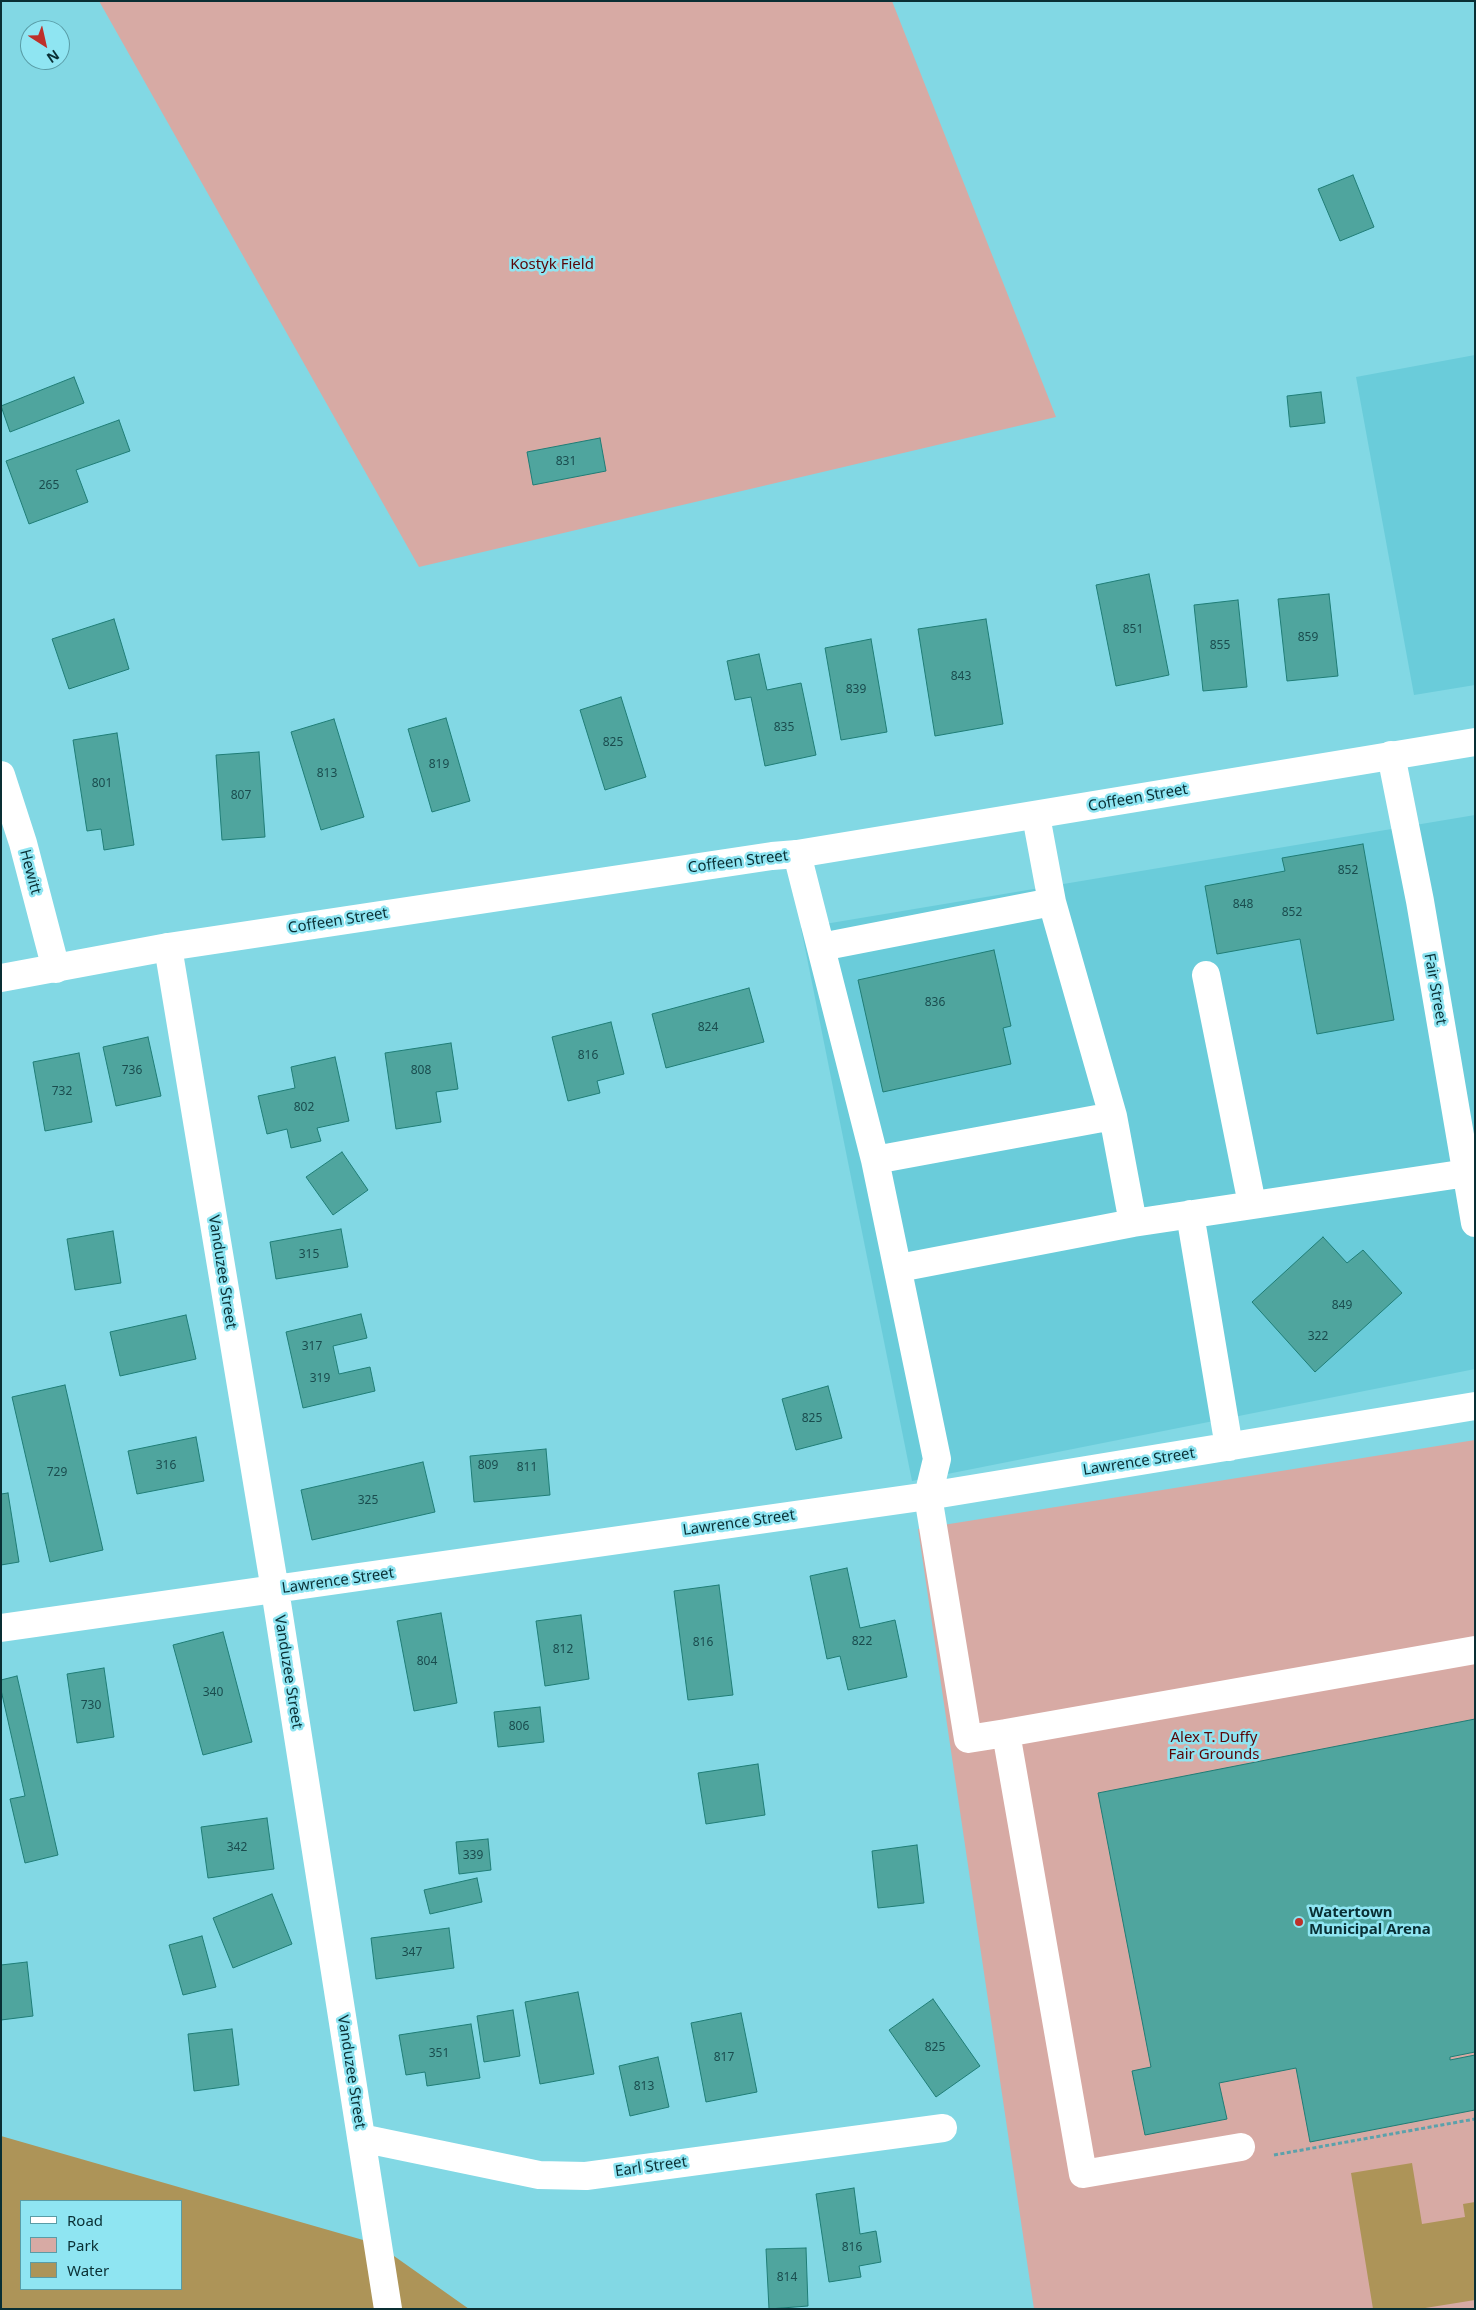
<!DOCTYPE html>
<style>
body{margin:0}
#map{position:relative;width:1476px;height:2310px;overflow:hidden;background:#82d8e4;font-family:"Noto Sans",sans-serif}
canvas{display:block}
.frame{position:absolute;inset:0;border:2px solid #092f34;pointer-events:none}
.legend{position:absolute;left:20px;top:2200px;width:162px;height:90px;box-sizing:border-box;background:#8fe5f2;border:1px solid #599ca6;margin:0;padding:6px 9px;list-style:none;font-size:15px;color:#092f34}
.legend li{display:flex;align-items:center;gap:10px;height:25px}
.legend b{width:25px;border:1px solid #599ca6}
.north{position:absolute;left:20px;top:20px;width:50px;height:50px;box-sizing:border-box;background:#8fe5f2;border:1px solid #599ca6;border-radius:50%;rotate:145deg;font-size:14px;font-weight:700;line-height:20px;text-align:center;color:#092f34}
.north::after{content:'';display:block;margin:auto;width:18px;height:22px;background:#be302a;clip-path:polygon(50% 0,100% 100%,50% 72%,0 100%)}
</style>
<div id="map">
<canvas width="1476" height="2310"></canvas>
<div class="frame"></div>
<ul class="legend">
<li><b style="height:6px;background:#fff"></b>Road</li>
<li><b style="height:14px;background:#d7aaa4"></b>Park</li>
<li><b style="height:14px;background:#ad9458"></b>Water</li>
</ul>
<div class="north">N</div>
</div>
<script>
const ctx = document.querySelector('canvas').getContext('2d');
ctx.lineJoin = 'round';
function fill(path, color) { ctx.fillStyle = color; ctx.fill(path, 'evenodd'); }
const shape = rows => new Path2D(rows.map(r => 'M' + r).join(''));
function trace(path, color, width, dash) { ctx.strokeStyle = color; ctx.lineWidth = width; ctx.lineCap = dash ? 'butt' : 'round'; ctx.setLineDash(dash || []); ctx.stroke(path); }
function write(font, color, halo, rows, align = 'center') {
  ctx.font = font + ' "Noto Sans",sans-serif'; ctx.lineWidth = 5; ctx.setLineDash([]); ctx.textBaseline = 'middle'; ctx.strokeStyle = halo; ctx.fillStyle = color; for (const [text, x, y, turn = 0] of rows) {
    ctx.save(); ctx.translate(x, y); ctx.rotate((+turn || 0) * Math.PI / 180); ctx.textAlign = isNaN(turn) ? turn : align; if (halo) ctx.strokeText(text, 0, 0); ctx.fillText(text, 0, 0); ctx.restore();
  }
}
const built = shape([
 [1475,355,1475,685,1414,695,1356,377],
 [1475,815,1475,1369,912,1481,801,928]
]);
const green = shape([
 [99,1,892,1,1056,417,419,567],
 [1475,1440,1475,2309,1034,2309,918,1529]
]);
const water = shape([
 [1,2136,377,2244,469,2309,1,2309],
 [21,2201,181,2201,181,2289,21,2289],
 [1412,2163,1422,2224,1465,2217,1463,2204,1475,2202,1475,2300,1419,2309,1373,2309,1351,2173]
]);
const building = shape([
 [1353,175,1374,227,1340,241,1318,189,1353,175],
 [74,377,84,403,10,432,1,406,74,377],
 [1321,392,1325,423,1290,427,1287,396,1321,392],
 [119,420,130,451,76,470,88,502,29,524,6,461,119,420],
 [600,438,606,471,533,485,527,452,600,438],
 [1149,574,1169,675,1116,686,1096,585,1149,574],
 [1329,594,1338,676,1287,681,1278,599,1329,594],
 [1238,600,1247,687,1203,691,1194,605,1238,600],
 [114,619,129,669,69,689,52,639,114,619],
 [986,619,1003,724,935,736,918,629,986,619],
 [871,639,887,732,841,740,825,648,871,639],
 [759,654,767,690,801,683,816,755,765,766,751,697,735,700,727,661,759,654],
 [621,697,646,777,605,790,580,710,621,697],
 [446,718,470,801,432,812,408,729,446,718],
 [334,719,364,817,321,830,291,732,334,719],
 [117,733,134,845,104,850,101,829,87,831,73,740,117,733],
 [259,752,265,837,222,840,216,755,259,752],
 [1363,844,1394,1020,1317,1034,1300,939,1217,954,1205,886,1285,871,1282,858,1363,844],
 [994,950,1011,1026,1003,1028,1011,1064,883,1092,858,980,994,950],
 [749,988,764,1042,666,1068,652,1014,749,988],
 [611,1022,624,1074,597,1081,600,1093,568,1101,552,1037,611,1022],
 [148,1037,161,1096,116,1106,103,1047,148,1037],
 [451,1043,458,1089,436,1092,441,1122,396,1129,385,1053,451,1043],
 [79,1053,92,1122,45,1131,33,1062,79,1053],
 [335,1057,349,1121,317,1128,321,1141,291,1148,287,1129,267,1134,258,1096,295,1088,291,1067,335,1057],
 [342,1152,368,1190,333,1215,306,1177,342,1152],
 [341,1229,348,1267,276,1279,270,1242,341,1229],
 [113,1231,121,1283,75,1290,67,1239,113,1231],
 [1323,1237,1347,1263,1363,1250,1402,1293,1315,1372,1252,1302,1323,1237],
 [361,1314,367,1338,333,1346,339,1374,370,1367,375,1391,303,1408,286,1332,361,1314],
 [186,1315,196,1359,120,1376,110,1332,186,1315],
 [65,1385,103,1550,50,1562,12,1397,65,1385],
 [828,1386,842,1438,796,1450,782,1399,828,1386],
 [196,1437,204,1481,137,1494,128,1451,196,1437],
 [546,1449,550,1495,474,1502,470,1456,546,1449],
 [423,1462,435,1512,312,1540,301,1490,423,1462],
 [8,1493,19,1562,1,1565,1,1494,8,1493],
 [847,1568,860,1628,895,1620,907,1677,848,1690,840,1656,827,1659,810,1576,847,1568],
 [719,1585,733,1695,688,1700,674,1591,719,1585],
 [441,1613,457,1703,414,1711,397,1621,441,1613],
 [581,1615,589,1679,545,1686,536,1621,581,1615],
 [223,1632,252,1742,203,1755,173,1645,223,1632],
 [104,1668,114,1737,77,1743,67,1674,104,1668],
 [17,1676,58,1855,25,1863,10,1799,25,1796,1,1690,1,1680,17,1676],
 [540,1707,544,1742,498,1747,494,1712,540,1707],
 [1475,1719,1475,2052,1450,2057,1450,2060,1475,2055,1475,2110,1310,2142,1296,2068,1219,2083,1227,2119,1145,2135,1132,2071,1151,2067,1098,1793,1475,1719],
 [758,1764,765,1815,706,1824,698,1773,758,1764],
 [267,1818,274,1869,208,1878,201,1827,267,1818],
 [488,1839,491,1870,459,1874,456,1842,488,1839],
 [917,1845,924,1903,878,1908,872,1851,917,1845],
 [477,1878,482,1902,430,1914,424,1890,477,1878],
 [272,1894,292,1944,233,1968,213,1918,272,1894],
 [449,1928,454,1968,376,1979,371,1938,449,1928],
 [202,1936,216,1987,183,1995,169,1945,202,1936],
 [27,1962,33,2016,1,2020,1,1965,27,1962],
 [578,1992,594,2074,540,2084,525,2002,578,1992],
 [933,1999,980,2066,936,2097,889,2030,933,1999],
 [513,2010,520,2056,484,2062,477,2016,513,2010],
 [741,2013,757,2092,706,2102,691,2023,741,2013],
 [471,2024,480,2078,427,2086,425,2072,406,2075,399,2035,471,2024],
 [232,2029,239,2085,194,2091,188,2034,232,2029],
 [658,2057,669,2107,630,2116,619,2066,658,2057],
 [854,2188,860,2234,876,2231,881,2262,859,2266,861,2277,829,2282,816,2194,854,2188],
 [806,2248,808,2306,769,2309,766,2249,806,2248]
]);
const path = shape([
 [1274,2155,1475,2119]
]);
const minor = shape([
 [1391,755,1420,901,1475,1223],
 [1,775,23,843,56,969],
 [797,854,875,1160,937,1459,928,1496,968,1739,1006,1733],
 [168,947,275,1590,388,2309],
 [821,947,1052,902],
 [1206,975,1252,1204],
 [875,1160,1113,1116,1052,902,1036,816],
 [1190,1214,1229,1447],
 [1133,1223,1467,1173],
 [899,1268,1133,1223,1113,1116],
 [1,1628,928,1496,1475,1406],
 [361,2138,539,2175,586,2176,943,2128],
 [1241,2147,1083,2174,1006,1733,1475,1650]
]);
const major = shape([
 [1,978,168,947,772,856,797,854,1475,742]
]);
const markers = [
 [1299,1922,5,"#be302a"]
];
const numberNames = [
 ["831",566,462],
 ["265",49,486],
 ["851",1133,630],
 ["859",1308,638],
 ["855",1220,646],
 ["843",961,677],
 ["839",856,690],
 ["835",784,728],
 ["825",613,743],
 ["819",439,765],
 ["813",327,774],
 ["801",102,784],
 ["807",241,796],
 ["852",1348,871],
 ["848",1243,905],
 ["852",1292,913],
 ["836",935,1003],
 ["824",708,1028],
 ["816",588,1056],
 ["736",132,1071],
 ["808",421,1071],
 ["732",62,1092],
 ["802",304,1108],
 ["315",309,1255],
 ["849",1342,1306],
 ["322",1318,1337],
 ["317",312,1347],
 ["319",320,1379],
 ["825",812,1419],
 ["316",166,1466],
 ["809",488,1466],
 ["811",527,1468],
 ["729",57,1473],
 ["325",368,1501],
 ["822",862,1642],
 ["816",703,1643],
 ["812",563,1650],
 ["804",427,1662],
 ["340",213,1693],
 ["730",91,1706],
 ["806",519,1727],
 ["342",237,1848],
 ["339",473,1856],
 ["347",412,1953],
 ["825",935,2048],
 ["351",439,2054],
 ["817",724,2058],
 ["813",644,2087],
 ["816",852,2248],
 ["814",787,2278]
];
const parkNames = [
 ["Kostyk Field",552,265],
 ["Alex T. Duffy",1214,1738],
 ["Fair Grounds",1214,1755]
];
const streetNames = [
 ["Coffeen Street",1138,798,-10],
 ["Coffeen Street",738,862,-7],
 ["Hewitt",30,872,75],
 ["Coffeen Street",338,921,-9],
 ["Fair Street",1435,989,80],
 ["Vanduzee Street",222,1272,81],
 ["Lawrence Street",1139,1462,-9],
 ["Lawrence Street",739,1523,-8],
 ["Lawrence Street",338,1581,-8],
 ["Vanduzee Street",288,1672,81],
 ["Vanduzee Street",351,2072,81],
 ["Earl Street",651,2167,-8]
];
const poiNames = [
 ["Watertown",1309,1913],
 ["Municipal Arena",1309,1930]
];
fill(built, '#6accda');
fill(green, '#d7aaa4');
fill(water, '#ad9458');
fill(building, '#4fa59e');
trace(building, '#1f7d76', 1);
trace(path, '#5ba1ab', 3, [4, 2.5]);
trace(minor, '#fff', 28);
trace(major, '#fff', 28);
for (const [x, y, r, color] of markers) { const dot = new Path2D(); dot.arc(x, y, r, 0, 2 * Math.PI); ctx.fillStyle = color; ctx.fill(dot); trace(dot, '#8fe5f2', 2); }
write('12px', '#1a4c4e', null, numberNames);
write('15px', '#590607', '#8fe5f2', parkNames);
write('15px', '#092f34', '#8fe5f2', streetNames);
write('bold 15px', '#092f34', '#8fe5f2', poiNames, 'left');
</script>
